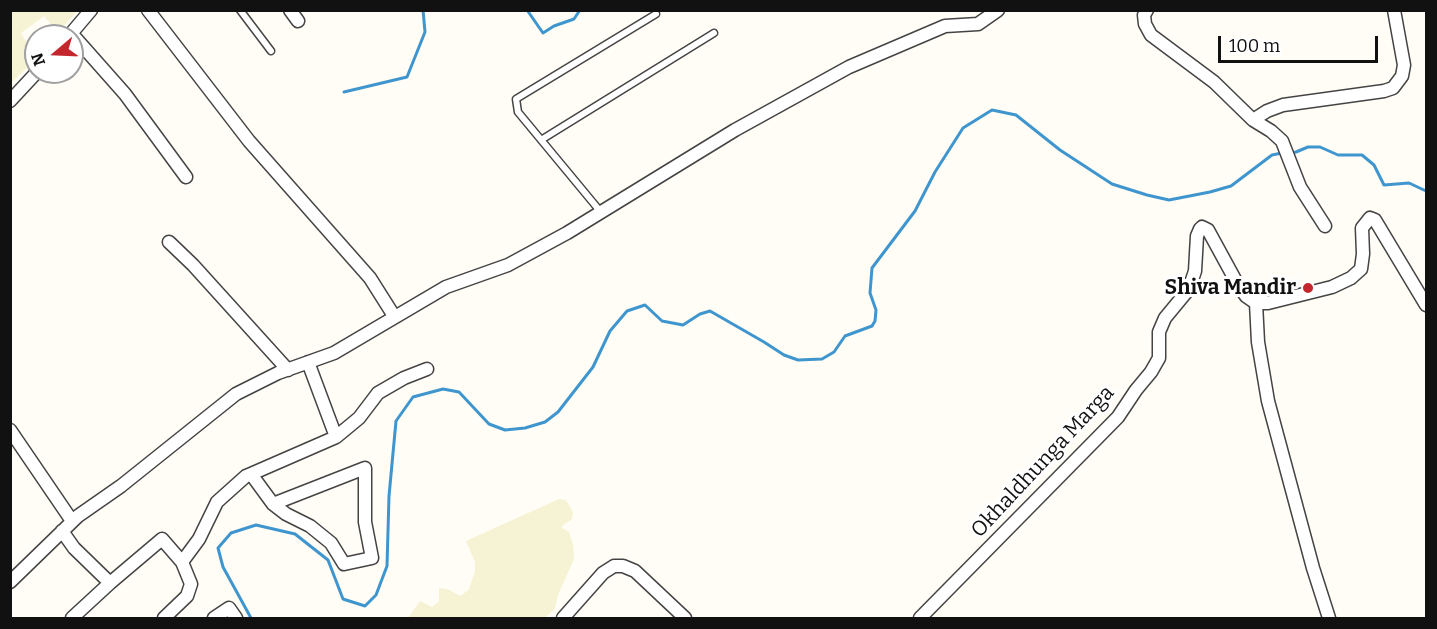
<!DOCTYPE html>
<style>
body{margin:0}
#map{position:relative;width:1437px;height:629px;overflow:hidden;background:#fffdf5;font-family:Bitter,serif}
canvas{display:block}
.frame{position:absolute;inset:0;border:12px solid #111;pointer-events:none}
.north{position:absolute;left:24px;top:24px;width:60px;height:60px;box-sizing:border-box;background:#fff;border:2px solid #a0a0a0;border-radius:50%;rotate:251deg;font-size:16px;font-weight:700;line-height:24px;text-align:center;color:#111}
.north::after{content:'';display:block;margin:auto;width:21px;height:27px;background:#c4262e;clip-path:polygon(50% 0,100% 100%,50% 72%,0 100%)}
.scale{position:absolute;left:1218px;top:36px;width:160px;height:27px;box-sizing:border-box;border:3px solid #111;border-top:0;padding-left:8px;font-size:18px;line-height:21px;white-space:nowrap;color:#111;-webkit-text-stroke:4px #fff;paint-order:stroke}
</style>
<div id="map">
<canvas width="1437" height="629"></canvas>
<div class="frame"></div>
<div class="north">N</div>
<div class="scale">100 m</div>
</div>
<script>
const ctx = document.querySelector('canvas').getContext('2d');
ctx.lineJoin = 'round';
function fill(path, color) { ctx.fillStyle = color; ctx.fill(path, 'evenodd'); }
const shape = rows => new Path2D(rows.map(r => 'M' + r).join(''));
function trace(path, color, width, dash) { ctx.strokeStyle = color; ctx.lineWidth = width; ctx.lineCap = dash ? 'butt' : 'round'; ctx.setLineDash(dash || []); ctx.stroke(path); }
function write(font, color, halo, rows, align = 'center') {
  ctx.font = font + ' Bitter,serif'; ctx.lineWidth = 6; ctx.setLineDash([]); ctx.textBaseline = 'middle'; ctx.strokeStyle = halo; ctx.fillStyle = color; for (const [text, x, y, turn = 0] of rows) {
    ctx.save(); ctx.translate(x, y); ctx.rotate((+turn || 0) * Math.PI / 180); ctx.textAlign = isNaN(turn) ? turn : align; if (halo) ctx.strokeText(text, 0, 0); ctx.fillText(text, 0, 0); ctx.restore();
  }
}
const farmland = shape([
 [11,10,77,11,58,33,44,16,21,33,36,59,11,83],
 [559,499,566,500,573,512,572,519,561,527,569,532,573,545,574,559,558,595,555,608,545,618,408,618,420,601,432,607,439,601,439,588,447,589,461,596,469,589,475,571,475,562,466,541]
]);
const stream = shape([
 [527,10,543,33,554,26,574,19,580,10],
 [344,92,407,77,425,32,423,10],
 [1289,153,1296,152,1308,147,1320,147,1338,155,1362,155,1374,165,1384,185,1409,183,1426,191],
 [251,618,223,567,218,548,231,533,256,525,295,534,328,560,343,599,365,606,376,595,387,566,389,496,396,421,413,397,443,389,459,392,489,424,505,430,525,428,545,422,558,412,593,367,610,331,627,311,645,305,662,321,683,325,700,314,710,311,764,342,784,355,798,360,822,359,834,352,845,336,872,326,875,321,876,310,870,293,872,268,915,211,935,172,963,128,992,110,1016,115,1060,150,1112,184,1147,195,1169,200,1210,192,1231,186,1272,155,1282,153]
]);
const service = shape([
 [240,10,271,51],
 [541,140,714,33],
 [600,211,518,112,516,99,656,14]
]);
const minor = shape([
 [148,10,249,141,370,278,394,316],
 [290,10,298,21],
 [1147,10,1144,15,1145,24,1151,35,1214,82,1253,120,1271,131,1282,141,1300,187,1325,226],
 [71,33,125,94,186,177],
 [69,36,91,10],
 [10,101,37,72],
 [1253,120,1267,111,1283,105,1384,91,1393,88,1402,76,1404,65,1394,10],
 [169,242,193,265,288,370],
 [1256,303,1258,342,1268,401,1313,568,1329,618],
 [308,362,336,437],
 [10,430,72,521],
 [251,474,336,437,359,418,378,393,404,378,427,369],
 [62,531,74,548,110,583,162,539,182,562,191,584,187,596,164,618],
 [182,562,199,539,217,502,246,476,251,474,273,504,286,514,310,526,331,543,344,564,372,558,365,522,365,468,273,504],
 [10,582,78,516,121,486,236,394,278,373,334,353,446,287,508,265,567,233,735,130,849,67,945,26,978,24,998,10],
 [72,618,110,583],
 [214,618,229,608,236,618],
 [563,618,603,573,614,566,623,566,635,571,685,618],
 [920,618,1118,417,1136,390,1151,372,1159,358,1159,332,1165,318,1189,289,1195,271,1197,236,1200,229,1202,227,1208,230,1238,285,1246,296,1256,303,1268,303,1332,287,1351,278,1361,269,1363,254,1362,228,1370,218,1375,220,1426,305]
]);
const markers = [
 [1308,288,6,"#c4262e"]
];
const poiNames = [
 ["Shiva Mandir",1296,288]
];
const streetNames = [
 ["Okhaldhunga Marga",1043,462,-47]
];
fill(farmland, '#f6f3d4');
trace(stream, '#3f96cf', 3);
trace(service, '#444', 9);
trace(minor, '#444', 15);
trace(service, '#fff', 6);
trace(minor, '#fff', 12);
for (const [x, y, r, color] of markers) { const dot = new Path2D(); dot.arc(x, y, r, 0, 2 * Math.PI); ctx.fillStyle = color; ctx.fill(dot); trace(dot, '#fff', 2); }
write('bold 21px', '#111', '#fff', poiNames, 'right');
write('21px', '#111', '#fff', streetNames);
</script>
